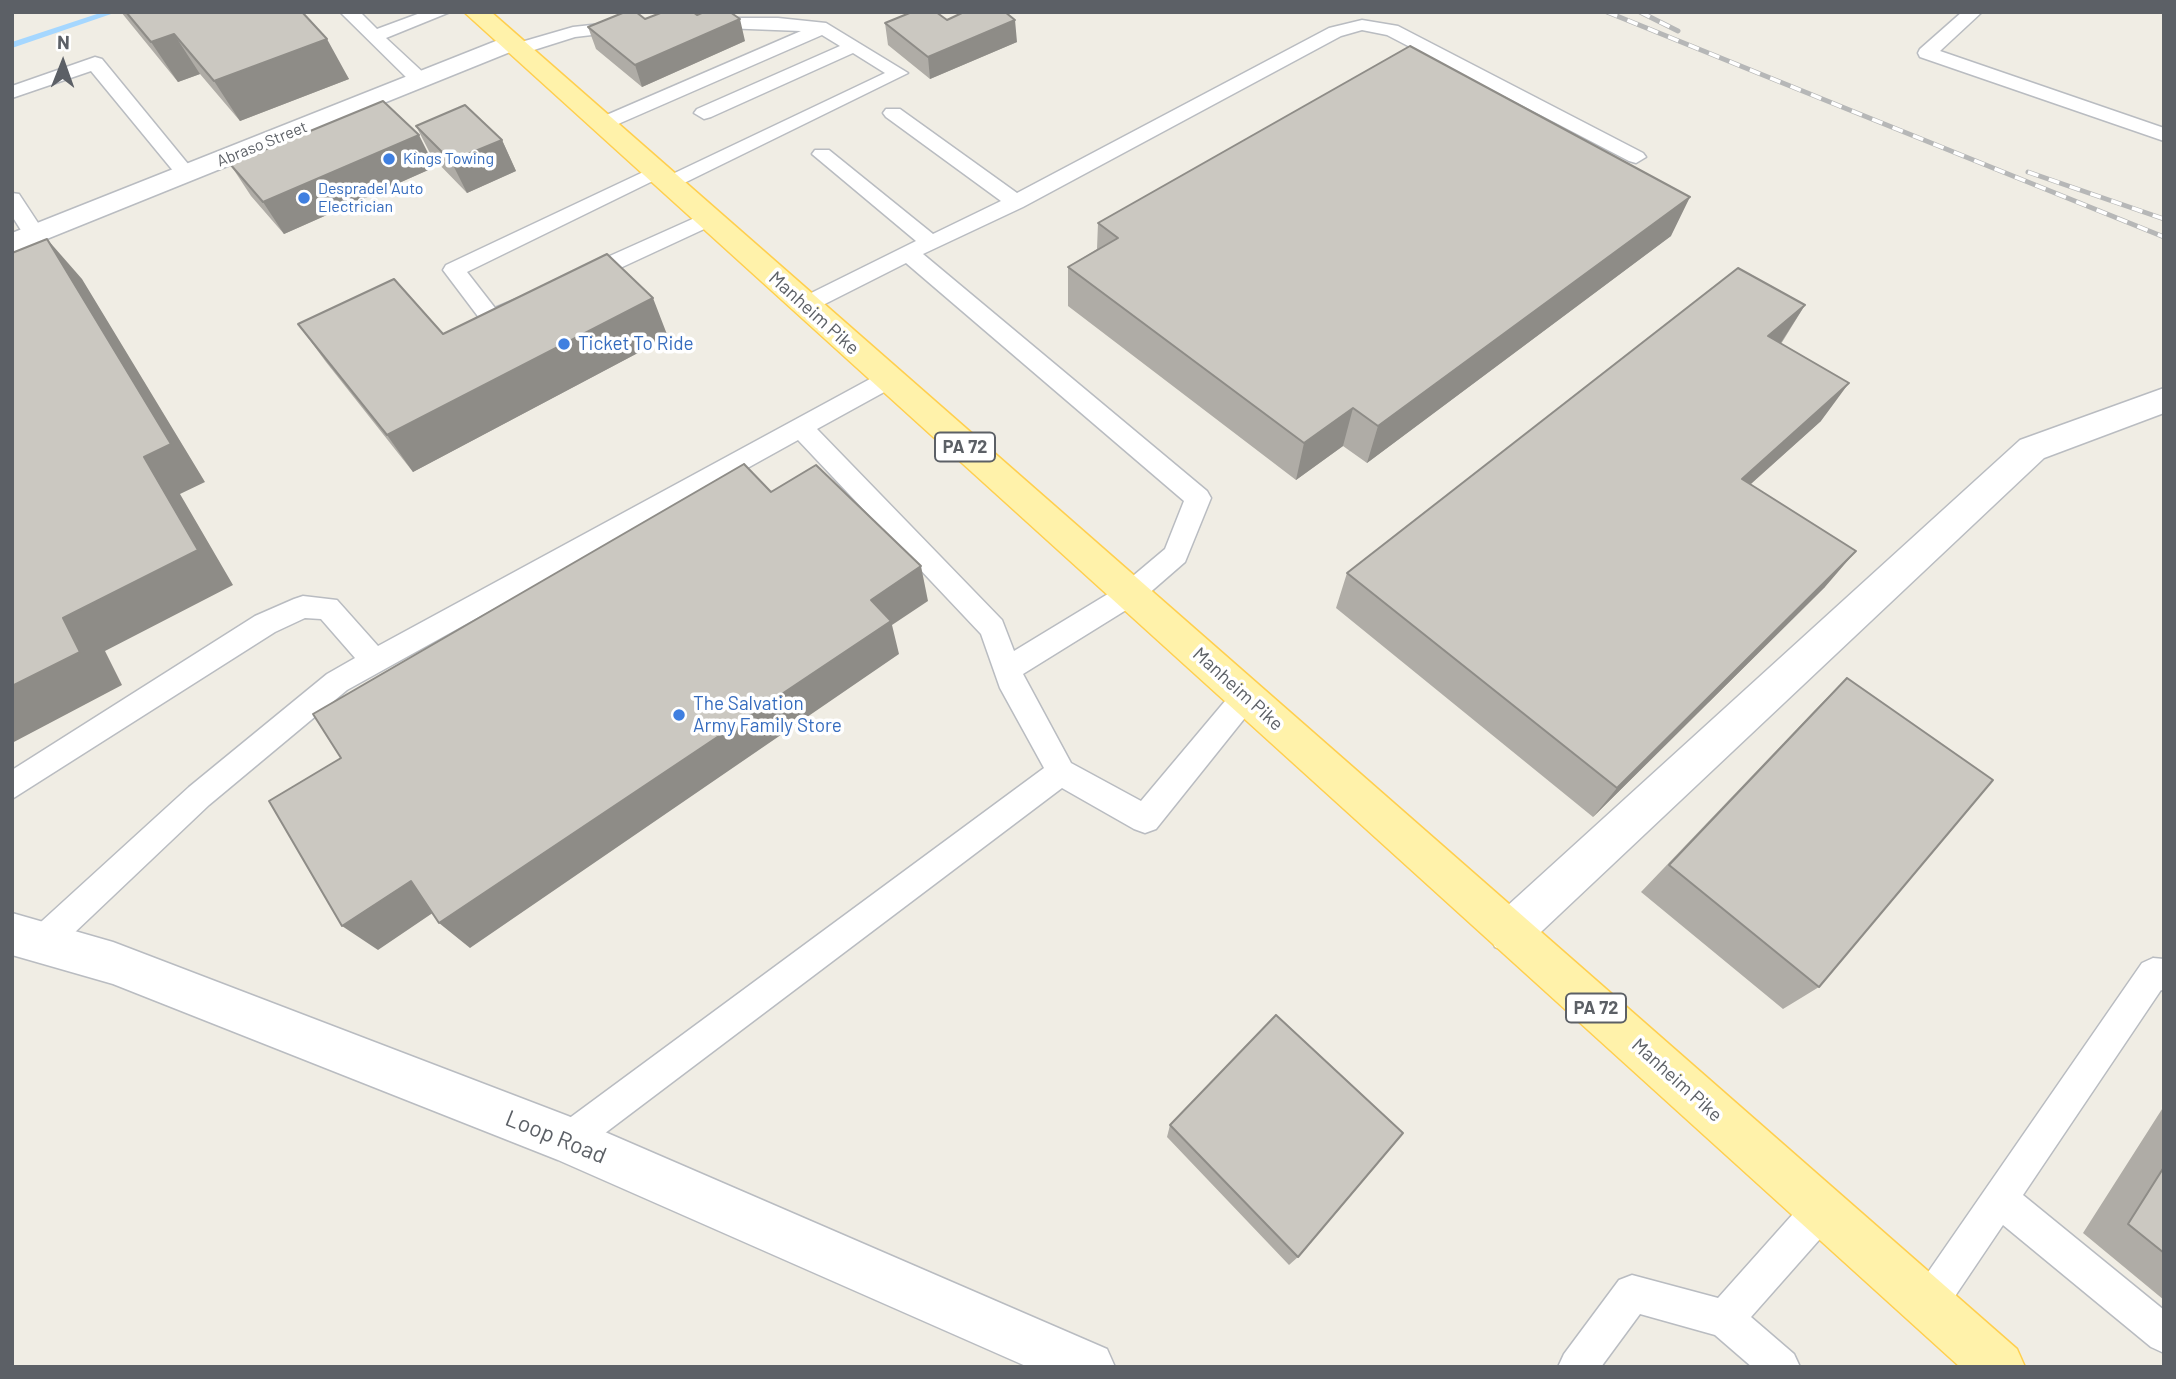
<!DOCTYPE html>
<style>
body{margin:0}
#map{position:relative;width:2176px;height:1379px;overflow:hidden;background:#f0ede4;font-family:Barlow,sans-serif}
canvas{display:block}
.frame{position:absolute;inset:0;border:14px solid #5c6066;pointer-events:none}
.north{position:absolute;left:28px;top:28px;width:70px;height:70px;-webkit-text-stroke:5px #fff;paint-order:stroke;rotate:1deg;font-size:19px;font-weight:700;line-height:28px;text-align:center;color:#5c6066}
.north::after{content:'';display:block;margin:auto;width:24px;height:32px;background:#5c6066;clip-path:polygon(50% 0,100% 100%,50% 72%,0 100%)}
</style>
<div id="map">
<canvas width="2176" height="1379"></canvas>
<div class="frame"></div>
<div class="north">N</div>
</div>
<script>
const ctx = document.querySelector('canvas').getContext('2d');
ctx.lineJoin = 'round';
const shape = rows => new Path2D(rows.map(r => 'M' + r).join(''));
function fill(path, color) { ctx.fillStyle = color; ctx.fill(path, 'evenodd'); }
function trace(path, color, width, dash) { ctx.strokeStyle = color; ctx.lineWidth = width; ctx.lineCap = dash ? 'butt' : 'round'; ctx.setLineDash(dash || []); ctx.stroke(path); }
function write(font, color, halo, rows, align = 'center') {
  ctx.font = font + ' Barlow,sans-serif'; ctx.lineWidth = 7; ctx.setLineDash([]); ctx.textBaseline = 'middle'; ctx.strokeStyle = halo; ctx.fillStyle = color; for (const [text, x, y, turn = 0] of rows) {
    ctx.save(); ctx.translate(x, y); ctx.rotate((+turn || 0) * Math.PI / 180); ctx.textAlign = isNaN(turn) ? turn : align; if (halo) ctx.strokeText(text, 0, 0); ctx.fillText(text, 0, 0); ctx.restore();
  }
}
const stream = shape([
 [103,12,117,12,12,48,12,42,103,12]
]);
const lane = shape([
 [340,12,360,12,377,29,423,12,450,12,386,38,427,76,429,80,427,84,413,84,340,12],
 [1962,12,1982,12,1940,51,2164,128,2164,141,1920,57,1918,53,1920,49,1962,12],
 [703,18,778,18,826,23,908,73,676,187,662,187,659,183,662,179,885,73,853,53,711,117,704,119,694,113,697,109,840,46,822,35,609,128,595,128,592,124,595,120,801,31,697,27,694,23,703,18],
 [1362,20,1398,26,1643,153,1646,157,1636,163,1629,161,1387,35,1362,30,1341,36,1023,207,923,254,1207,491,1211,498,1185,562,1139,602,1023,674,1071,763,1141,801,1236,688,1246,684,1256,688,1260,696,1256,704,1156,829,1145,833,1134,829,1062,788,580,1152,568,1157,556,1152,551,1140,556,1128,1044,768,1000,688,981,634,798,440,347,690,209,805,53,953,42,957,31,953,26,942,31,931,189,787,327,674,355,658,321,619,305,618,275,632,12,799,12,770,255,616,294,599,303,596,337,600,378,646,881,373,889,371,897,373,901,379,897,385,817,429,1002,620,1014,651,1121,586,1165,549,1184,501,906,263,813,310,797,310,794,305,797,300,916,241,812,154,815,150,829,150,933,234,1001,201,886,117,883,113,886,109,900,109,1017,193,1329,28,1362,20],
 [628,21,634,22,637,26,634,30,575,37,518,55,509,49,511,45,573,27,628,21],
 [95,57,102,59,193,170,196,174,193,178,179,178,91,71,12,98,12,86,95,57],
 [656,166,663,168,666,172,663,176,467,272,495,308,519,298,527,301,530,306,527,311,491,326,483,323,443,270,446,265,656,166],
 [12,193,19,194,46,235,43,240,35,242,24,235,12,216,12,193],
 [708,212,719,219,715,224,590,282,582,284,574,282,571,277,574,272,708,212],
 [2153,958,2164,959,2164,991,2161,990,2023,1195,2164,1310,2164,1353,2151,1347,2003,1225,1941,1317,1928,1323,1915,1317,1909,1304,1915,1291,2142,963,2153,958],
 [1822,1191,1835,1196,1840,1209,1835,1222,1751,1317,1794,1354,1800,1367,1752,1367,1715,1335,1640,1314,1601,1367,1558,1367,1564,1354,1619,1280,1632,1275,1718,1298,1809,1196,1822,1191]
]);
const street = shape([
 [511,35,520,38,524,43,520,48,12,253,12,233,511,35],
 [2164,388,2164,413,2044,458,1525,947,1510,953,1495,947,1488,932,1495,917,2020,440,2164,388],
 [12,913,113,942,568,1116,1107,1349,1115,1367,1028,1367,558,1160,113,984,12,955,12,913]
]);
const primary = shape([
 [464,12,491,12,2017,1349,2025,1367,1960,1367,464,12]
]);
const rail = shape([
 [1607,12,2164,237],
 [1640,12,1678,31],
 [2028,172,2164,219]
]);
const wall = shape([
 [121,12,302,12,349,79,240,121,200,74,178,82],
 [697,15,745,41,642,87,596,49,588,27,645,19],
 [947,20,1017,42,930,79,888,45,885,23],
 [416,126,502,140,516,171,467,193,432,157],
 [230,164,435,167,284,234,251,196],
 [1098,223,1671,236,1367,463,1343,446,1296,480,1068,306,1068,267,1097,249],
 [1805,305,1781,344,1821,421,1751,484,1825,587,1593,817,1336,608,1347,573],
 [298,324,443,334,668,337,413,472,326,362],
 [1847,678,1819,987,1783,1009,1641,892,1814,711],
 [2164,1106,2164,1300,2083,1233],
 [1170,1125,1298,1257,1289,1265,1167,1137]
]);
const shadedWall = shape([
 [740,19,745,41,642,87,635,65],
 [1015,20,1017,42,930,79,928,57],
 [174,34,200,74,178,82,151,42],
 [327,39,349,79,240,121,214,81],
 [419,135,435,167,284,234,263,202],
 [502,140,516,171,467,193,451,161],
 [1690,197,1671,236,1367,463,1378,426],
 [47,239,82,279,205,482,180,494,233,585,105,651,122,685,12,743,12,686,63,618],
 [653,298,668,337,413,472,387,435],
 [1805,305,1780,344,1768,336],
 [1849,383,1821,421,1716,515,1742,479],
 [1353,408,1343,446,1296,480,1304,443],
 [1856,551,1825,587,1593,817,1617,788],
 [921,566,928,601,892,625,899,654,470,948,439,923,871,600],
 [411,881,443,906,378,950,342,926]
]);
const building = shape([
 [126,12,302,12,327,39,214,81,174,34,151,42,126,12],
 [625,12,636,12,645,19,663,12,693,12,697,15,704,12,730,12,740,19,635,65,588,27,625,12],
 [912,12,936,12,947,20,964,12,1005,12,1015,20,928,57,885,23,912,12],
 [1410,46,1690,197,1378,426,1353,408,1304,443,1068,267,1118,238,1098,223,1410,46],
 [383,101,419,135,263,202,230,164,383,101],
 [465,105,502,140,451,161,416,126,465,105],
 [47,239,171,444,144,457,198,550,63,618,80,652,12,686,12,253,47,239],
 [607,254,653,298,387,435,298,324,394,279,443,334,607,254],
 [1738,268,1805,305,1768,336,1849,383,1742,479,1856,551,1617,788,1347,573,1738,268],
 [744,464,771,492,816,465,921,566,871,600,891,621,439,923,411,881,342,926,269,801,341,758,313,714,744,464],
 [1847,678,1993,780,1819,987,1669,865,1847,678],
 [1276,1015,1403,1133,1298,1257,1170,1125,1276,1015],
 [2164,1167,2164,1253,2128,1224,2164,1167]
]);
const markers = [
 [389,159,7,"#3f7fe0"],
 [304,198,7,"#3f7fe0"],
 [564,344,7,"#3f7fe0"],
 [679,715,7,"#3f7fe0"]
];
const farStreetnames = [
 ["Abraso Street",262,144,-22]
];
const farShopnames = [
 ["Kings Towing",403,159],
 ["Despradel Auto",318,189],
 ["Electrician",318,207]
];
const shields = [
 [965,447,60],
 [1596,1008,60]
];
const shieldNames = [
 ["PA 72",965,447],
 ["PA 72",1596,1008]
];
const streetNames = [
 ["Manheim Pike",814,313,42],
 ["Manheim Pike",1238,689,42],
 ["Manheim Pike",1677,1080,42]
];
const shopNames = [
 ["Ticket To Ride",578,344],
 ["The Salvation",693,704],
 ["Army Family Store",693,726]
];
const nearStreetnames = [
 ["Loop Road",556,1137,22]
];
fill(stream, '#a5d7ff');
trace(lane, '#b9bcc1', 3);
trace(street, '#b9bcc1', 3);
trace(primary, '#ffcf4e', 3);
fill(lane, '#fff');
fill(street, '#fff');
fill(primary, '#fff2aa');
trace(rail, '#b6b7b7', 5);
trace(rail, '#fff', 3.5, [11]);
fill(wall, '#afaca6');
fill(shadedWall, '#8e8c87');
fill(building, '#cbc8c1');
trace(building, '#8e8c87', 2);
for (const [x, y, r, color] of markers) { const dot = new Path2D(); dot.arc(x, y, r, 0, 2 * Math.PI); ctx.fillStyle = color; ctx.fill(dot); trace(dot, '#fff', 2.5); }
write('16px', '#5c6066', '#fff', farStreetnames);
write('16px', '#366cbe', '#fff', farShopnames, 'left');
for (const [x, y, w] of shields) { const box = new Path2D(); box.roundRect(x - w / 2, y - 14.5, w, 29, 5); ctx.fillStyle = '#fff'; ctx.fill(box); trace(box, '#5c6066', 2); }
write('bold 18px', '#5c6066', null, shieldNames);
write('19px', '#5c6066', '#fff', streetNames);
write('19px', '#366cbe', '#fff', shopNames, 'left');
write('23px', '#5c6066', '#fff', nearStreetnames);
</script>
